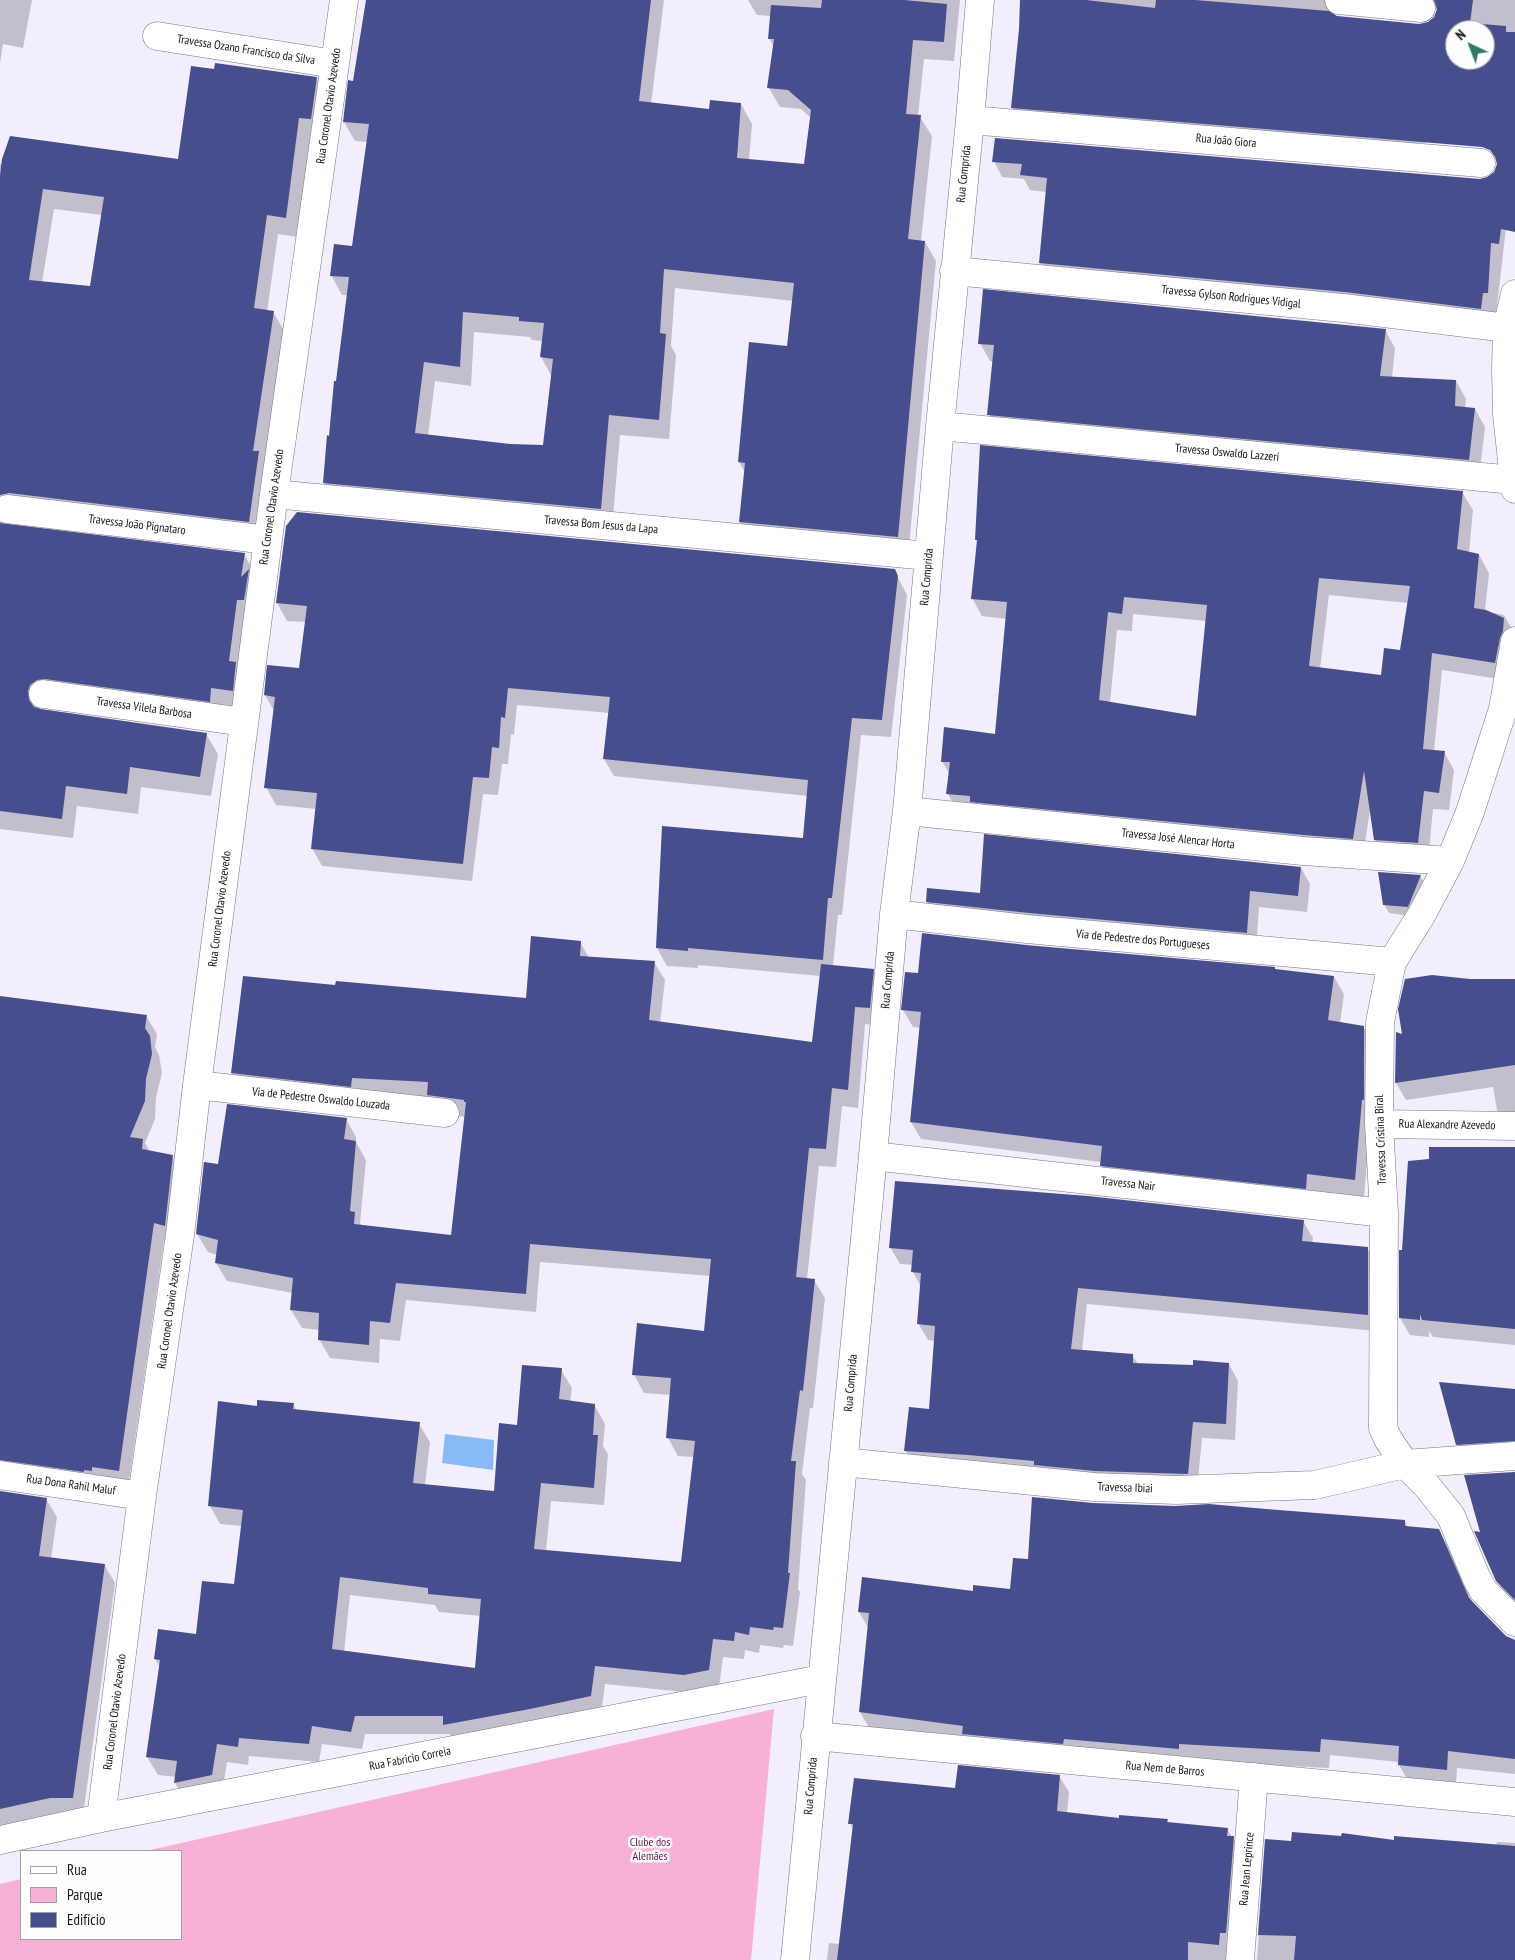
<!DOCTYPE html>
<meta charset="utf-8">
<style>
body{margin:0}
#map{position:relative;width:1515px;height:1960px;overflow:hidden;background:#f3eefe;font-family:"PT Sans Narrow",sans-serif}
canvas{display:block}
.legend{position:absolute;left:20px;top:1850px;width:162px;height:90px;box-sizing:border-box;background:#fefefe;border:1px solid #a1a0a3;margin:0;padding:6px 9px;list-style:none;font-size:15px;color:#16131a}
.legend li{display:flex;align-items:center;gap:10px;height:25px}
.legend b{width:25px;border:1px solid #a1a0a3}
.north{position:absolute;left:1445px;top:20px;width:50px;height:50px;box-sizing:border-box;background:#fefefe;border:1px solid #a1a0a3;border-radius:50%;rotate:317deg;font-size:14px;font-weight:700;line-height:20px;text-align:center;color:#16131a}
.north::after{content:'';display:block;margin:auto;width:18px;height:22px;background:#33786e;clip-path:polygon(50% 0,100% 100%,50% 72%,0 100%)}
</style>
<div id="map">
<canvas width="1515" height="1960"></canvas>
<ul class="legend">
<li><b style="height:6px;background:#fff"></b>Rua</li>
<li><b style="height:14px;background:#f6b1d5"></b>Parque</li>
<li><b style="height:14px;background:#464e8d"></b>Edifício</li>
</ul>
<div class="north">N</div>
</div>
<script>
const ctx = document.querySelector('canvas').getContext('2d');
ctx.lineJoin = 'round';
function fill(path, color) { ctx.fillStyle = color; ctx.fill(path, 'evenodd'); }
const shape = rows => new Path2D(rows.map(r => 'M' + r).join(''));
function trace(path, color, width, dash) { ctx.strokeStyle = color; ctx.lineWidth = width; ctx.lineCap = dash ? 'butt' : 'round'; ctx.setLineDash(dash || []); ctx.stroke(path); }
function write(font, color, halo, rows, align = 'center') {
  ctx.font = font + ' "PT Sans Narrow",sans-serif'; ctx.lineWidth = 5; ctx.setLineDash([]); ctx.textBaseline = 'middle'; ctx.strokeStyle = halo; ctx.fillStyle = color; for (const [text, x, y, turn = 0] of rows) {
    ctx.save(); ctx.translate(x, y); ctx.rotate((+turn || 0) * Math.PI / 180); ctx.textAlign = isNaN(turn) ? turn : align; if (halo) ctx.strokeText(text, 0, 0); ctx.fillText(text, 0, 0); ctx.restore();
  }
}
const green = shape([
 [774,1709,751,1960,0,1960,0,1884,21,1879,21,1939,181,1939,181,1851,146,1851]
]);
const water = shape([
 [445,1434,494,1440,493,1470,442,1463]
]);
const shadow = shape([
 [0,0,32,0,23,48,3,44,0,63],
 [367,0,664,0,651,104,710,110,741,104,752,124,749,160,805,166,811,118,801,109,780,107,769,88,774,47,769,38,771,16,757,15,748,0,960,0,954,61,924,59,918,116,920,117,932,136,921,241,925,242,936,261,908,557,751,542,740,522,745,472,739,462,789,348,794,301,675,288,671,346,676,355,669,439,620,435,612,528,336,502,324,483,348,295,342,295,331,275,353,247,368,142,355,141,344,122,354,83],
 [474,332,530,337,532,340,543,341,541,357,552,377,544,447,510,445,428,436,435,381,471,386],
 [1021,0,1515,0,1515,140,1381,144,1021,124,1012,107,1020,29],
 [1336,7,1433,8,1438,10,1434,18,1428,24,1420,25,1337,17,1332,15],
 [1455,30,1485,30,1485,60,1455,60],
 [215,70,317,78,328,98,322,138,310,137,297,237,278,234,267,312,273,312,285,332,260,541,6,519,3,525,244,554,255,574,244,710,41,705,39,710,206,734,218,754,211,796,141,787,138,814,77,806,73,838,0,829,0,164,180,160],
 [54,209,102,215,91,288,42,283],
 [994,161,1509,201,1495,324,1049,278,1040,263,1047,192,1030,190,1024,179,1002,177],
 [1385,330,1395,348,1392,378,1456,381,1466,399,1465,408,1475,409,1485,427,1479,478,999,432,989,414,993,362,990,361,980,343],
 [1462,492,1473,510,1469,553,1479,555,1489,573,1485,611,1504,615,1514,633,1505,680,1442,670,1434,751,1444,752,1454,770,1449,810,1433,809,1428,861,1385,858,1375,840,1370,810,1363,856,958,812,948,794,950,775,942,761,996,735,1007,619,982,616,972,598,978,543,976,539],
 [1329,595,1408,603,1401,651,1382,676,1320,669],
 [1133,614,1206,621,1198,717,1110,703,1117,630,1132,631],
 [287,526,894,570,907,595,891,737,861,735,842,915,838,915,833,966,873,970,883,988,880,1026,865,1024,858,1108,842,1106,836,1167,819,1166,807,1279,814,1280,825,1298,813,1408,810,1408,802,1474,806,1480,798,1589,800,1592,793,1646,784,1645,783,1648,760,1645,759,1653,745,1650,744,1659,723,1657,719,1688,695,1693,605,1684,601,1714,455,1743,450,1734,365,1734,362,1749,322,1744,319,1762,249,1756,248,1765,227,1762,222,1793,186,1801,175,1783,176,1777,158,1775,147,1757,160,1667,155,1659,198,1635,235,1586,242,1526,220,1524,210,1506,258,1407,293,1405,297,1410,419,1424,430,1442,425,1485,495,1492,518,1426,561,1370,572,1388,570,1402,595,1406,605,1424,603,1446,608,1454,604,1505,551,1501,546,1551,682,1564,694,1457,678,1456,668,1438,671,1395,644,1393,634,1375,705,1332,711,1276,540,1262,536,1312,406,1300,400,1341,380,1339,379,1363,330,1358,319,1339,320,1330,302,1328,291,1310,293,1293,227,1281,216,1263,217,1255,208,1252,197,1234,219,1166,346,1119,356,1137,356,1142,366,1160,360,1223,362,1226,452,1236,466,1117,242,1091,232,1073,336,986,528,999,580,942,589,958,654,962,665,980,660,1023,813,1043,821,976,698,965,698,968,667,966,657,948,663,827,804,840,808,796,614,776,604,759,610,713,517,705,514,735,511,734,508,764,502,764,498,795,483,794,472,881,322,866,312,848,317,809,276,805,266,787,274,711,265,695,300,670,306,622,287,621,277,603],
 [350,1595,435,1605,439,1612,481,1616,476,1669,344,1652],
 [1301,868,1310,884,1307,912,1259,907,1256,949,937,918,927,902,981,895],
 [1420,876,1425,884,1412,916,1389,913,1384,904],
 [1025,946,1334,977,1344,994,1340,1023,1364,1028,1374,1045,1371,1117,1364,1197,1317,1191,1316,1206,1111,1183,1101,1165,1101,1162,921,1139,911,1122,920,1028,913,1027,903,1010,919,975],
 [1470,980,1515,981,1515,1127,1507,1127,1497,1110,1493,1087,1406,1100,1396,1083,1397,1034,1403,1035],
 [0,997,146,1016,157,1034,155,1047,159,1055,162,1073,156,1097,155,1119,145,1143,150,1152,172,1157,183,1175,175,1243,164,1241,128,1488,0,1482],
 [1515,1150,1515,1345,1433,1337,1429,1331,1429,1337,1410,1335,1400,1318],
 [1303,1221,1313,1238,1312,1243,1367,1248,1377,1265,1377,1331,1087,1304,1082,1351,1132,1355,1138,1364,1194,1366,1229,1364,1238,1381,1235,1440,1202,1438,1197,1490,915,1468,906,1451,931,1411,935,1341,928,1340,918,1323,921,1287,913,1272,913,1265,900,1264,890,1247],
 [1515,1390,1515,1458,1467,1461,1457,1444],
 [1515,1473,1515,1606,1507,1598,1491,1570,1481,1533],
 [0,1492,46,1499,57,1517,51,1559,105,1566,115,1583,83,1815,0,1826],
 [1093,1504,1405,1521,1408,1528,1439,1530,1448,1547,1473,1603,1505,1637,1515,1641,1515,1774,1457,1768,1456,1786,1409,1782,1399,1765,1399,1762,1330,1755,1329,1768,1188,1761,870,1729,860,1712,869,1629,859,1612,974,1592,1012,1591,1029,1561],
 [1059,1776,1069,1792,1067,1813,1120,1819,1167,1820,1169,1824,1227,1829,1243,1854,1234,1960,827,1960,829,1943,840,1944,853,1830,850,1823,956,1790],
 [1266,1840,1293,1842,1395,1841,1496,1846,1497,1842,1515,1843,1515,1960,1257,1960]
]);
const building = shape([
 [366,0,651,0,639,101,709,109,710,100,741,103,737,158,804,164,811,110,788,90,767,88,774,39,768,39,771,5,821,8,822,0,904,0,947,4,944,42,913,40,906,114,921,115,908,239,925,241,898,537,739,522,745,463,738,462,749,342,787,346,794,283,664,269,660,333,666,334,659,420,609,415,601,509,323,483,327,435,329,436,334,381,336,381,349,277,330,276,334,244,352,246,369,124,343,122,348,80,353,81],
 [463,312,519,317,519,321,544,323,540,357,553,359,543,445,510,444,415,433,424,362,460,367],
 [1020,0,1086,0,1155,8,1156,0,1195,0,1329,11,1337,16,1419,24,1428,22,1434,17,1437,9,1434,0,1473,0,1470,23,1506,26,1506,32,1515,32,1515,232,1501,229,1499,244,1491,243,1488,293,1483,293,1481,309,1345,292,1039,263,1047,178,1020,175,1022,164,992,162,995,138,1480,179,1487,177,1494,172,1497,164,1495,157,1490,150,1482,147,1011,108,1019,29],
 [1455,30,1485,30,1485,60,1455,60],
 [215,63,317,77,311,119,299,118,286,218,267,215,254,308,274,311,253,451,259,451,249,522,9,493,0,495,0,176,2,159,10,136,178,159,191,66,214,69],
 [43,189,104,197,90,286,29,280],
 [983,289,1386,329,1380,376,1456,380,1455,406,1475,408,1469,460,987,415,994,345,978,344],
 [980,445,1463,491,1457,549,1479,554,1474,608,1486,610,1504,618,1503,631,1500,638,1495,663,1432,653,1423,749,1445,751,1439,793,1424,791,1418,843,1374,840,1364,771,1353,839,1304,835,970,802,970,796,946,794,950,762,941,762,944,727,995,734,1007,602,971,599,977,540,975,540],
 [1319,578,1410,586,1400,650,1384,648,1381,675,1309,666],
 [1124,597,1207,605,1196,716,1099,700,1108,612,1122,614],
 [297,512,895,569,898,576,882,720,852,718,832,898,828,898,823,960,688,948,688,951,656,948,662,826,803,838,808,780,603,759,610,697,508,688,505,718,501,717,499,748,492,747,489,778,473,777,463,864,311,849,317,793,264,788,275,697,264,695,267,665,299,668,307,606,276,603,286,526],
 [0,523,245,553,241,577,249,569,244,600,237,600,229,661,236,662,233,691,211,688,210,702,45,679,37,680,30,685,28,691,29,700,34,707,41,709,207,733,200,777,130,767,127,794,66,786,62,819,0,811],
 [984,834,1301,867,1298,896,1250,891,1247,933,1029,913,926,902,927,888,980,893],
 [1378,872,1421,875,1408,907,1383,905],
 [922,933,1026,945,1275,967,1275,969,1334,976,1328,1020,1364,1026,1364,1100,1362,1100,1355,1180,1307,1174,1306,1189,1100,1166,1102,1146,910,1122,921,1012,901,1010,905,972,918,973],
 [531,936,581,941,580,956,655,961,649,1020,812,1042,821,964,874,969,870,1008,855,1007,848,1090,832,1088,826,1149,809,1148,796,1277,815,1279,803,1391,800,1390,791,1461,796,1461,788,1573,790,1573,783,1628,774,1627,773,1630,750,1627,749,1635,735,1632,734,1641,713,1639,709,1670,684,1675,595,1666,591,1696,530,1709,443,1725,443,1716,355,1716,351,1732,312,1726,309,1744,239,1738,238,1747,217,1744,212,1775,174,1783,177,1761,146,1757,160,1660,154,1659,158,1629,196,1634,202,1581,234,1584,243,1510,208,1506,218,1401,257,1406,257,1400,294,1403,293,1409,420,1422,413,1483,494,1491,499,1423,517,1425,522,1365,562,1368,559,1399,595,1404,593,1435,598,1435,594,1488,541,1483,534,1549,681,1562,695,1441,666,1438,671,1378,632,1375,637,1323,704,1331,711,1259,530,1244,526,1294,396,1283,390,1323,370,1321,369,1345,318,1340,319,1313,290,1310,293,1278,215,1263,218,1240,196,1234,204,1162,218,1164,227,1104,347,1118,344,1139,356,1141,350,1211,355,1212,354,1224,451,1235,466,1102,464,1102,464,1100,427,1095,428,1082,352,1078,351,1087,231,1073,243,976,335,985,336,981,526,998],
 [340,1577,428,1588,428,1594,481,1599,475,1668,332,1649],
 [1432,975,1470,979,1515,979,1515,1065,1395,1083,1396,1032,1402,1034,1398,1009,1405,979],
 [0,996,147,1015,145,1028,150,1036,152,1054,146,1079,145,1101,130,1137,143,1139,142,1149,173,1155,165,1226,154,1223,119,1471,92,1467,92,1471,84,1470,84,1472,0,1460],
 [1429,1147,1515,1147,1515,1329,1422,1320,1420,1314,1420,1320,1399,1318,1399,1250,1402,1250,1408,1161,1429,1159],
 [895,1181,1088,1196,1304,1220,1302,1241,1368,1247,1368,1315,1078,1288,1071,1349,1133,1354,1133,1363,1193,1365,1193,1360,1229,1363,1226,1424,1193,1422,1188,1474,1095,1471,1034,1465,1034,1461,968,1455,904,1451,909,1407,929,1409,935,1326,917,1324,921,1273,911,1272,913,1250,889,1248],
 [1439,1382,1515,1389,1515,1441,1456,1445],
 [1515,1472,1515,1600,1496,1581,1474,1531,1480,1532,1464,1475],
 [0,1491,47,1498,39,1556,105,1564,73,1798,50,1798,0,1809],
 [1032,1497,1093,1503,1175,1506,1209,1504,1266,1509,1405,1520,1405,1526,1439,1529,1469,1598,1506,1636,1515,1640,1515,1759,1448,1751,1447,1770,1398,1765,1399,1746,1321,1739,1320,1752,1179,1744,1179,1749,1064,1739,1063,1744,962,1734,963,1726,859,1712,869,1613,858,1612,862,1577,973,1591,973,1585,1010,1589,1013,1558,1028,1559],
 [958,1765,1060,1775,1057,1811,1119,1818,1119,1815,1168,1819,1167,1822,1228,1828,1227,1836,1234,1836,1226,1933,1220,1933,1219,1945,1188,1942,1188,1960,837,1960,853,1824,848,1824,854,1778,955,1788],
 [1292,1832,1341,1836,1342,1833,1394,1840,1394,1836,1515,1846,1515,1960,1294,1960,1296,1936,1258,1935,1265,1839,1291,1841]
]);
const minor = shape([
 [1339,0,1421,8],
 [157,36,335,64],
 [970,120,1481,163],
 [954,271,1343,308,1507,328],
 [1515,294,1507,328,1506,371,1507,414,1515,489],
 [940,426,1514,480],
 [274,494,928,556],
 [7,509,268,540],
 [1515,641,1503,709,1470,812,1450,861,1422,914,1392,962,1380,1022,1379,1124,1384,1213,1383,1428,1388,1439,1405,1464,1427,1486,1451,1516,1476,1577,1483,1590,1515,1622],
 [43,694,244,722],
 [907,811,1303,851,1450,861],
 [894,914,1027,929,1392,962],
 [197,1085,445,1113],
 [1379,1124,1515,1126],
 [873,1156,1384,1213],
 [843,1462,1094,1487,1176,1490,1315,1485,1405,1464,1515,1456],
 [0,1475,142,1496],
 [815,1736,1515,1802],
 [101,1818,142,1496,180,1235,197,1085,274,494,344,0],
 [0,1840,101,1818,821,1679],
 [795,1960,873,1156,894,914,907,811,940,426,970,120,980,0],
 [1240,1960,1254,1777]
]);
const streetNames = [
 ["Travessa Ozano Francisco da Silva",246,50,9],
 ["Rua Coronel Otavio Azevedo",329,106,-82],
 ["Rua João Giora",1226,141,5],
 ["Rua Comprida",964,174,-84],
 ["Travessa Gylson Rodrigues Vidigal",1231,297,6],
 ["Travessa Oswaldo Lazzeri",1227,453,5],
 ["Rua Coronel Otavio Azevedo",272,507,-82],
 ["Travessa João Pignataro",137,525,7],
 ["Travessa Bom Jesus da Lapa",601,525,5],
 ["Rua Comprida",927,577,-85],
 ["Travessa Vilela Barbosa",144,708,8],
 ["Travessa José Alencar Horta",1178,839,6],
 ["Rua Coronel Otavio Azevedo",220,909,-83],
 ["Via de Pedestre dos Portugueses",1143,940,5],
 ["Rua Comprida",888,980,-85],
 ["Via de Pedestre Oswaldo Louzada",321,1099,6],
 ["Rua Alexandre Azevedo",1447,1125,1],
 ["Travessa Cristina Biral",1381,1140,-92],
 ["Travessa Nair",1128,1184,6],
 ["Rua Coronel Otavio Azevedo",170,1311,-82],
 ["Rua Comprida",851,1383,-85],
 ["Rua Dona Rahil Maluf",71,1485,8],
 ["Travessa Ibiai",1125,1488,2],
 ["Rua Coronel Otavio Azevedo",115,1712,-83],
 ["Rua Fabricio Correia",410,1759,-11],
 ["Rua Nem de Barros",1165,1769,5],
 ["Rua Comprida",811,1786,-85],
 ["Rua Jean Leprince",1247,1869,-85]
];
const parkNames = [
 ["Clube dos",650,1843],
 ["Alemães",650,1857]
];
fill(green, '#f6b1d5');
fill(water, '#86bbf7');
fill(shadow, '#0003');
fill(building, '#464e8d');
trace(minor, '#787384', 29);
trace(minor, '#fff', 28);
write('12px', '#16131a', '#fefefe', streetNames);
write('12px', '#6d164d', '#fefefe', parkNames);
</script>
